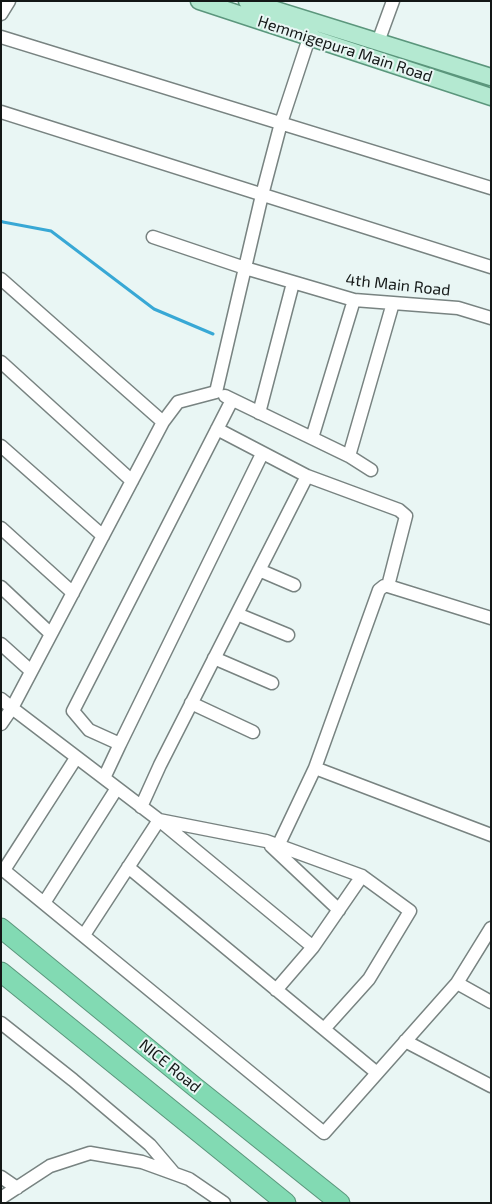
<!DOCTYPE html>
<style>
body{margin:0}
#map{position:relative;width:492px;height:1204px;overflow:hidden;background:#e9f6f4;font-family:"Exo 2",sans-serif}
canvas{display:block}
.frame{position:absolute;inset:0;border:2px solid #131716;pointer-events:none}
</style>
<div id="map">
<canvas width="492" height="1204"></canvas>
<div class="frame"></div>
</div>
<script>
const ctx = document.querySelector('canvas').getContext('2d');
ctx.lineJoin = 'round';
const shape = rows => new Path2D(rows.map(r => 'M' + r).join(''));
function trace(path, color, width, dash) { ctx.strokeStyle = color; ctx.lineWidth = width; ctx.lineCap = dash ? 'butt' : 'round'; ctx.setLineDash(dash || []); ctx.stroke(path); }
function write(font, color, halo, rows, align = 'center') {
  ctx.font = font + ' "Exo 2",sans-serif'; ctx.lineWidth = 4; ctx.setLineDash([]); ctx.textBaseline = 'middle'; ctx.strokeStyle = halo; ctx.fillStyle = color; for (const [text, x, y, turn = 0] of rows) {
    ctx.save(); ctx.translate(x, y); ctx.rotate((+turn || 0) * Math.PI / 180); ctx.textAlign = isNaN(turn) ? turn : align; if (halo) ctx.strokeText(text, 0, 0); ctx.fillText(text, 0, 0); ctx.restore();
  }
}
const stream = shape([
 [1,221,3,222,51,231,154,309,213,334]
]);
const minor = shape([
 [1,14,9,1],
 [1,37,491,188],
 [378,42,393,1],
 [1,112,491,267],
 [153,237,245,268,354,300,458,308,491,318],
 [1,279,163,422,12,708,1,724],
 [1,362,132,481],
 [225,396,349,456,393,303],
 [259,413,293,283],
 [163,422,178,402,216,392,262,195,281,123,312,29],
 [312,438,354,300],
 [1,446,103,536],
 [349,456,371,470],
 [307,476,399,510,406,516,388,586],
 [1,528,73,593],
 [259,570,294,585],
 [1,587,51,634],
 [237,614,288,635],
 [1,644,31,671],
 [214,658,272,683],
 [1,699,12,708,159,820,313,947],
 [191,703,253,732],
 [120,744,262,454],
 [315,768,491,835],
 [104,778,120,744,89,730,73,711,232,400],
 [141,807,160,765,307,476,217,429],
 [159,820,266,841,362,876,410,911,369,979,324,1029],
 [271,846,339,910],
 [278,846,315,768,379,590,384,586,388,586,491,618],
 [128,867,377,1073],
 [1,868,324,1133,457,983,491,928],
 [4,870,76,758],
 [44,903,117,788],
 [84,935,159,820],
 [457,983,491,1002],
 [276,990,313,947,362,876],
 [1,1023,73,1080,150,1145,173,1172],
 [405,1041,491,1086],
 [1,1177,17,1188],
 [1,1198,50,1166,90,1153,142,1162,189,1179,224,1203]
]);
const major = shape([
 [199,1,491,97],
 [247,1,491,77]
]);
const highway = shape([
 [1,928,195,1087,340,1203],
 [1,972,286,1203]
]);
const streetNames = [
 ["Hemmigepura Main Road",345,49,18],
 ["4th Main Road",398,285,6],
 ["NICE Road",170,1066,39]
];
trace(stream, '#38a8d5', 3);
trace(minor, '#788381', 15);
trace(major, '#5b967c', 19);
trace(highway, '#5b967c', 21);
trace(minor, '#fff', 12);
trace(major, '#b4e9d1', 16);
trace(highway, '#82dab3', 19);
write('16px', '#131716', '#e9f6f4', streetNames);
</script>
